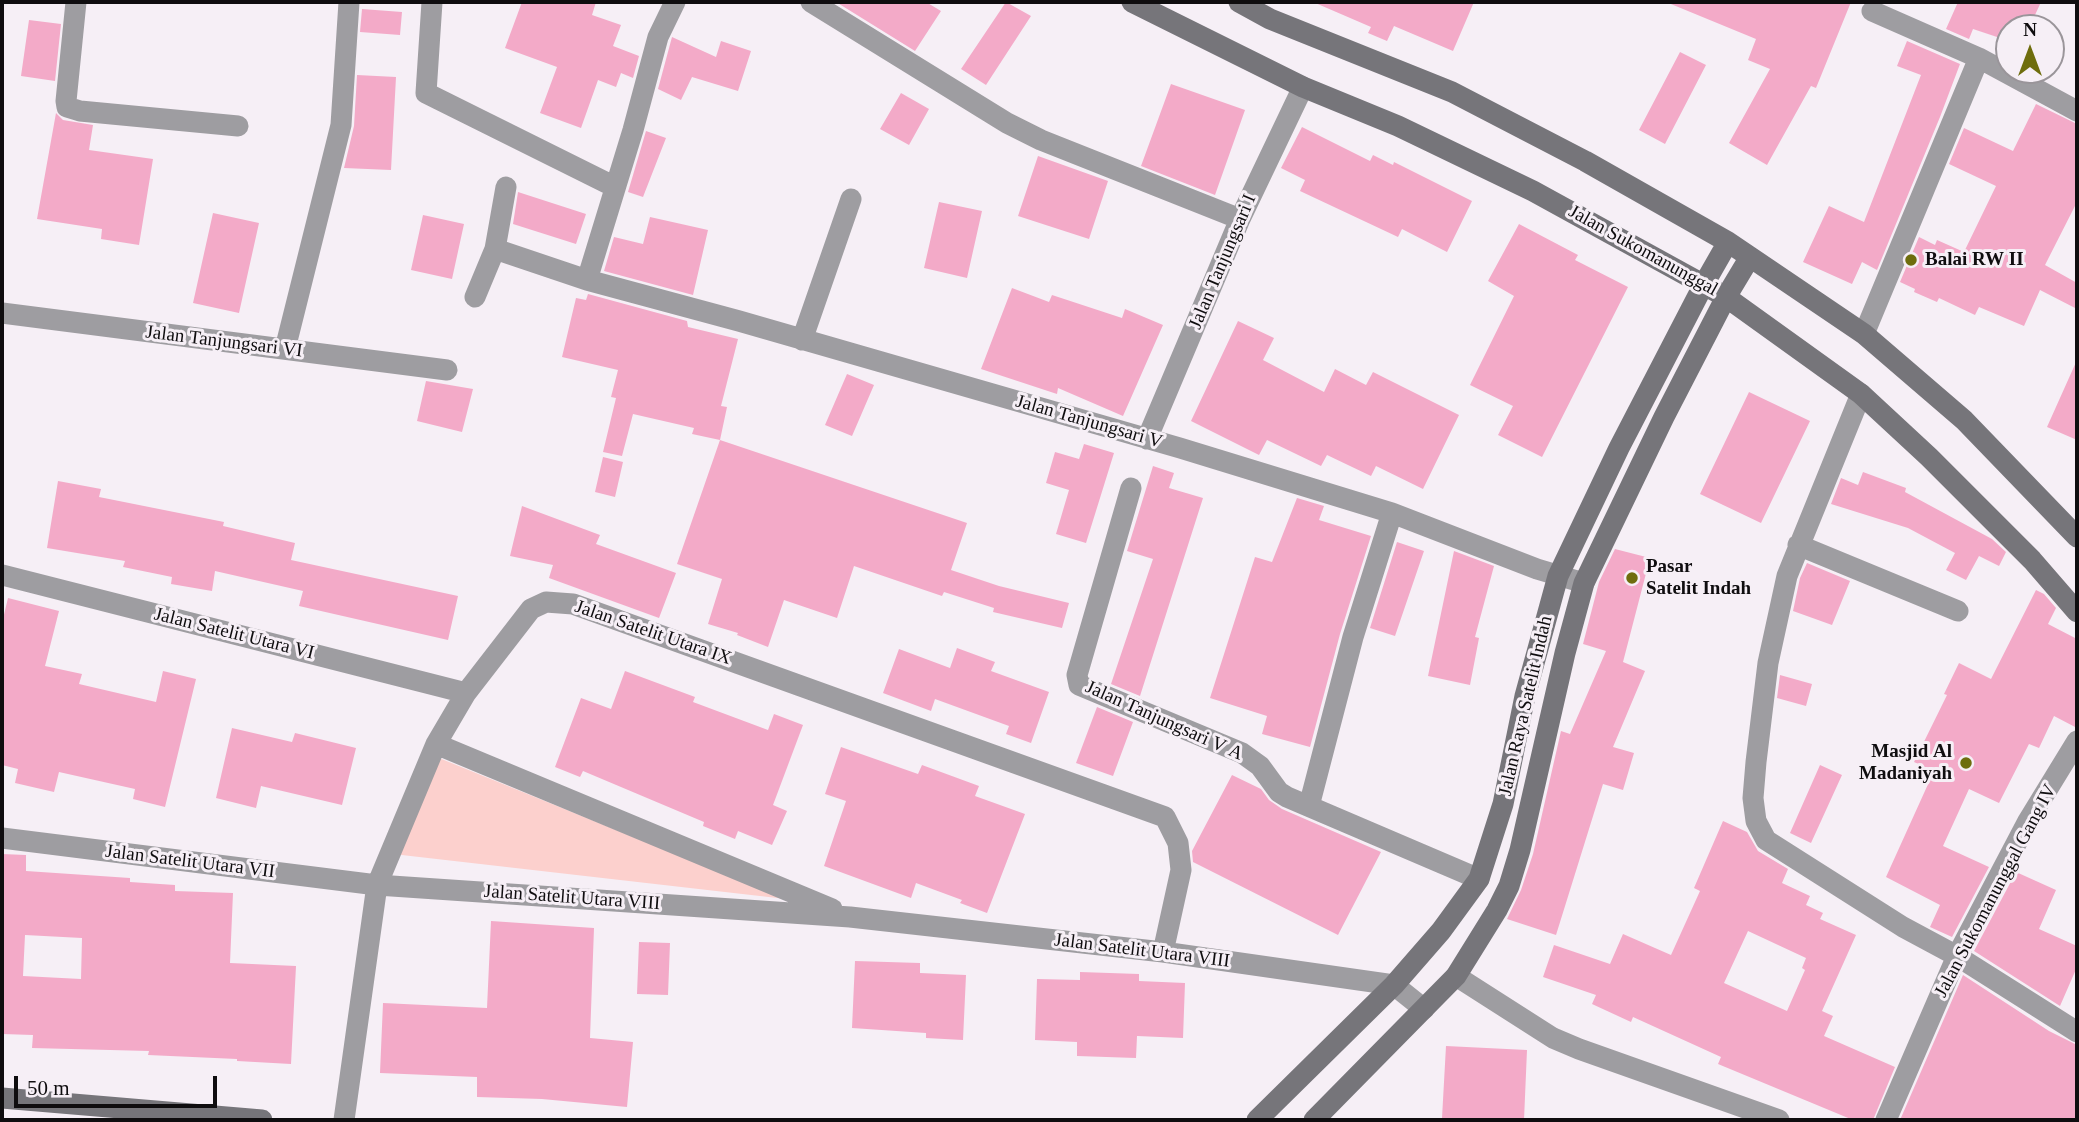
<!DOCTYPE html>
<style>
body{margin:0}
#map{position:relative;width:2079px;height:1122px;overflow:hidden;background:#f6eff6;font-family:"Times New Roman",serif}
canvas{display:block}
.frame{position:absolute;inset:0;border:4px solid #0f0d0f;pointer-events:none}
.north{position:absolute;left:1995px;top:14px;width:70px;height:70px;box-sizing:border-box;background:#f6eff6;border:2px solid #9a959a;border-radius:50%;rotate:0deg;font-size:19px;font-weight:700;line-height:28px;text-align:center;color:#0f0d0f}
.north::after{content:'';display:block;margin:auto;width:24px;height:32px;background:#6e6d0d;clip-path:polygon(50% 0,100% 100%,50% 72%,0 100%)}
.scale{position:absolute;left:14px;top:1076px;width:203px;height:32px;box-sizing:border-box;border:4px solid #0f0d0f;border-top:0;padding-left:9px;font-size:21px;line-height:24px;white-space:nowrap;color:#0f0d0f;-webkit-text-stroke:5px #f6eff6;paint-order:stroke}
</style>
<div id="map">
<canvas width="2079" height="1122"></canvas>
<div class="frame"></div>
<div class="north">N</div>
<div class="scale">50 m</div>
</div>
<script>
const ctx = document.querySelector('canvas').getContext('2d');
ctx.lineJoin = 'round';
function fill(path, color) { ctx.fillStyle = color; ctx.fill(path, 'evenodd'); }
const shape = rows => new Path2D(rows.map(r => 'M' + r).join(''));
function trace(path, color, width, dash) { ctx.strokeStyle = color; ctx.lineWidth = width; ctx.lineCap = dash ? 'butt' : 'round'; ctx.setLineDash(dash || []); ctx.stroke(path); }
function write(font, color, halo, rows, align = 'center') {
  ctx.font = font + ' "Times New Roman",serif'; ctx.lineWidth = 6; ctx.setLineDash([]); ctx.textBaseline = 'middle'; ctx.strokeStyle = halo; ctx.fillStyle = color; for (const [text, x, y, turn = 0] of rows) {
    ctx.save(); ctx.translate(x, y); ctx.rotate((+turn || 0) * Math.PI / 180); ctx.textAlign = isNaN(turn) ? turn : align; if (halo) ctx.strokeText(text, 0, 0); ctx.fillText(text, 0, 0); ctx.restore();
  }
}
const green = shape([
 [439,758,786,899,393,854]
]);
const building = shape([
 [522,2,596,2,592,15,621,25,613,46,639,56,633,78,621,73,616,87,598,80,581,128,540,113,557,67,505,48],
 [836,2,926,2,941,11,915,51],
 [1006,2,1031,16,986,85,961,69],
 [1313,2,1474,2,1453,51,1394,26,1387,41,1368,33,1371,27],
 [1666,2,1851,2,1816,88,1811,86,1767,165,1729,143,1770,69,1748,60,1756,39],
 [1958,2,2041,2,2029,28,2009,28,2009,41,1973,29,1969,39,1946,29],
 [362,9,402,12,400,35,360,32],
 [29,20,61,24,55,81,21,76],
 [672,37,716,57,721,41,751,51,738,91,692,77,681,100,658,89],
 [1907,41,1960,64,1940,117,1877,270,1862,262,1852,284,1803,262,1829,206,1864,222,1921,75,1897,66],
 [1680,52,1706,65,1665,144,1639,130],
 [357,75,396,77,391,170,344,168,354,126],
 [1171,84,1245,110,1215,195,1141,166],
 [901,93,929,109,909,145,880,129],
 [2036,104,2077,124,2077,202,2045,265,2077,283,2077,309,2040,290,2024,326,1979,307,1975,315,1939,298,1937,302,1914,292,1915,289,1900,282,1919,237,1935,245,1937,240,1964,252,1996,186,1949,164,1964,128,2013,151],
 [56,113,63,120,93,125,89,150,153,159,139,245,101,239,102,229,37,219],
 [1302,127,1370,161,1373,155,1393,165,1394,162,1472,201,1447,252,1402,229,1398,237,1300,191,1305,180,1281,168],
 [646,131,666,138,643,197,628,192],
 [1038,156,1108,181,1089,239,1018,216],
 [518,192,586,214,576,244,513,224],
 [939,202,982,211,967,278,924,268],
 [213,213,259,223,239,313,193,303],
 [423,215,464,224,452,279,411,270],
 [650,217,708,230,693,295,604,271,614,237,643,244],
 [1519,224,1578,255,1575,260,1628,287,1542,457,1498,435,1513,406,1470,385,1514,296,1488,281],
 [1012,288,1049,302,1052,295,1122,318,1125,309,1163,325,1123,416,1058,388,1057,394,981,369],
 [588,294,687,321,688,327,738,339,721,406,727,407,720,440,692,434,694,428,633,414,622,456,603,452,616,398,611,397,618,370,562,357,576,298,586,300],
 [1238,321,1274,338,1263,360,1324,392,1335,369,1366,385,1373,372,1459,415,1423,489,1376,466,1371,476,1327,455,1321,466,1267,440,1259,455,1191,421],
 [2077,360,2077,440,2047,427],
 [847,374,874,385,852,436,825,425],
 [426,381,473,389,462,432,417,421],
 [1749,392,1810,421,1761,523,1700,494],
 [720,440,967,523,951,570,999,586,1069,603,1062,628,993,612,994,608,944,592,942,596,854,566,837,618,784,600,768,647,737,635,738,633,708,624,722,579,677,564],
 [1084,444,1114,453,1086,543,1056,534,1069,490,1046,483,1055,452,1079,459],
 [603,457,623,462,615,497,595,492],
 [1153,466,1174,473,1169,488,1203,498,1140,696,1111,684,1153,559,1127,551],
 [1863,472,1906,488,1905,492,1992,539,2006,552,1999,566,1979,556,1966,580,1946,570,1955,553,1908,528,1831,504,1841,478,1858,485],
 [58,481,101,489,99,497,224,522,223,526,295,543,291,560,458,596,448,640,299,606,303,591,215,571,212,591,171,584,172,577,123,567,125,561,47,548],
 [1297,498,1324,506,1319,520,1371,536,1340,634,1310,747,1262,734,1267,716,1210,698,1255,557,1272,562],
 [522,506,600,535,596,544,676,573,659,618,549,578,553,565,510,556],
 [1397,542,1424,551,1395,636,1370,628],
 [1615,549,1650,558,1623,662,1645,671,1613,747,1634,753,1623,790,1603,784,1556,935,1507,919,1521,890,1533,854,1561,731,1570,734,1606,651,1583,644,1599,582],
 [1454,551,1494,566,1475,637,1479,638,1470,685,1428,676],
 [1807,563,1850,581,1832,625,1793,611,1800,578],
 [2036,590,2044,594,2056,608,2048,624,2077,639,2077,728,2054,716,2039,748,2029,744,1999,803,1969,789,1943,846,1989,867,1952,937,1930,927,1940,905,1886,877,1934,771,1914,762,1947,695,1944,694,1959,663,1991,679],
 [8,598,59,611,45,666,82,674,79,684,156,702,163,671,196,679,165,807,133,799,135,789,59,772,54,792,15,783,18,769,2,765,2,623],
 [957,648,995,662,991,671,1049,692,1031,743,1006,734,1009,726,935,699,931,711,883,693,899,649,950,668],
 [625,671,695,697,693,702,768,730,774,714,803,725,773,805,787,811,772,845,738,831,735,839,703,826,704,822,583,771,580,777,555,767,581,698,611,709],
 [1780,675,1812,684,1806,706,1777,698],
 [1097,707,1133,722,1113,776,1076,763],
 [232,728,292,742,295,733,356,748,342,805,261,786,256,808,216,798],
 [841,747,918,774,922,765,979,786,975,796,1025,814,987,913,960,903,962,900,916,883,911,898,824,866,846,801,825,794],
 [1820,765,1842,775,1811,843,1790,833],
 [1232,775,1261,789,1269,800,1282,809,1381,852,1338,935,1193,862,1192,851],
 [1723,821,1747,832,1758,851,1788,869,1782,883,1810,896,1806,905,1823,913,1820,919,1856,935,1822,1011,1833,1016,1824,1036,1895,1067,1873,1120,1853,1120,1718,1064,1721,1057,1633,1017,1631,1022,1592,1004,1596,995,1543,977,1554,945,1610,964,1623,934,1671,955,1700,891,1694,888],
 [1748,931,1806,958,1802,968,1805,970,1787,1011,1724,983],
 [2,854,26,855,26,871,130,878,130,882,175,885,175,891,233,893,230,963,296,966,291,1064,237,1061,237,1059,148,1055,149,1051,32,1048,33,1035,2,1034],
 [25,935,82,938,81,979,23,976],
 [2016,872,2056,890,2039,929,2077,946,2077,967,2060,1006,1974,951],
 [491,921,594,928,590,1038,633,1042,627,1107,542,1099,477,1097,477,1077,380,1073,383,1003,487,1008],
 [639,942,670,943,668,995,637,994],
 [855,961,920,963,920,973,966,975,963,1040,926,1038,926,1033,852,1028],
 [1080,972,1139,974,1139,981,1185,983,1183,1038,1137,1036,1136,1058,1077,1056,1077,1042,1035,1040,1037,979,1080,980],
 [1963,975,2049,1031,2077,1045,2077,1120,1900,1120],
 [1446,1046,1527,1050,1524,1120,1442,1118]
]);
const street = shape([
 [76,2,66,101,67,107,80,111,238,126],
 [432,2,426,93,615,187],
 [811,2,1007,123,1041,140,1240,219],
 [1872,11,1979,58,2077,111],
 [495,249,587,280,739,321,1180,448,1392,513,1537,569,1584,583],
 [587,280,633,130,658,37,675,2],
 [475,297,495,249,506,187],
 [2,313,447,370],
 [1864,334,1979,58],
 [802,340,851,199],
 [285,349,341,125,349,2],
 [1861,394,1787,576,1768,663,1756,762,1753,798,1756,821,1766,840,1903,927,1957,956,2077,1032],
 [1147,439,1240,219,1303,87],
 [1131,488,1077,675,1079,685,1242,753,1260,766,1279,792,1287,797,1479,879],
 [1798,545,1958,611],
 [2,575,466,693],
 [436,744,832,909],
 [1309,806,1353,637,1392,513],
 [2,838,377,885,850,917,1163,952,1394,985,1424,1009],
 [1456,976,1553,1038,1579,1049,1779,1120],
 [344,1120,377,885,436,744,466,693,531,609,546,602,573,604,1165,817,1178,843,1181,870,1163,952],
 [1886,1120,1957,956,2028,821,2077,741]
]);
const secondary = shape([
 [1132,2,1303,87,1398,126,1533,191,1726,297,1861,394,1929,457,2032,560,2077,612],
 [1239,2,1270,19,1452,92,1585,161,1728,242,1864,334,1964,420,2077,537],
 [2,1098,262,1120],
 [1257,1120,1394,985,1441,931,1479,879,1503,804,1525,696,1558,576,1619,448,1704,284,1728,242],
 [1314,1120,1456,976,1497,910,1509,886,1520,850,1565,653,1584,583,1664,417,1726,297,1750,257]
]);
const markers = [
 [1911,260,7,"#6e6d0d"],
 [1632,578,7,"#6e6d0d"],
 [1966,763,7,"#6e6d0d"]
];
const streetNames = [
 ["Jalan Sukomanunggal",1643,251,29],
 ["Jalan Tanjungsari I",1223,262,-67],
 ["Jalan Tanjungsari VI",224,342,7],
 ["Jalan Tanjungsari V",1089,422,16],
 ["Jalan Satelit Utara IX",653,633,19],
 ["Jalan Satelit Utara VI",234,634,14],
 ["Jalan Raya Satelit Indah",1526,706,-77],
 ["Jalan Tanjungsari V A",1164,721,24],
 ["Jalan Satelit Utara VII",190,862,7],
 ["Jalan Sukomanunggal Gang IV",1996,891,-62],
 ["Jalan Satelit Utara VIII",572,898,4],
 ["Jalan Satelit Utara VIII",1142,951,7]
];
const poiNames = [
 ["Balai RW II",1925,260],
 ["Pasar",1646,567],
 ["Satelit Indah",1646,589],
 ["Masjid Al",1952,752,"right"],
 ["Madaniyah",1952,774,"right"]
];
fill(green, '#fcd0cd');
fill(building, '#f3aac8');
trace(street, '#9e9da1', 21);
trace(secondary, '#76757a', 21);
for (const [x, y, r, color] of markers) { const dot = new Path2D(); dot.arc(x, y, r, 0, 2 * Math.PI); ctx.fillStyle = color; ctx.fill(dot); trace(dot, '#f6eff6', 2.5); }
write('19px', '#0f0d0f', '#f6eff6', streetNames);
write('bold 19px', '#0f0d0f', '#f6eff6', poiNames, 'left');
</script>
